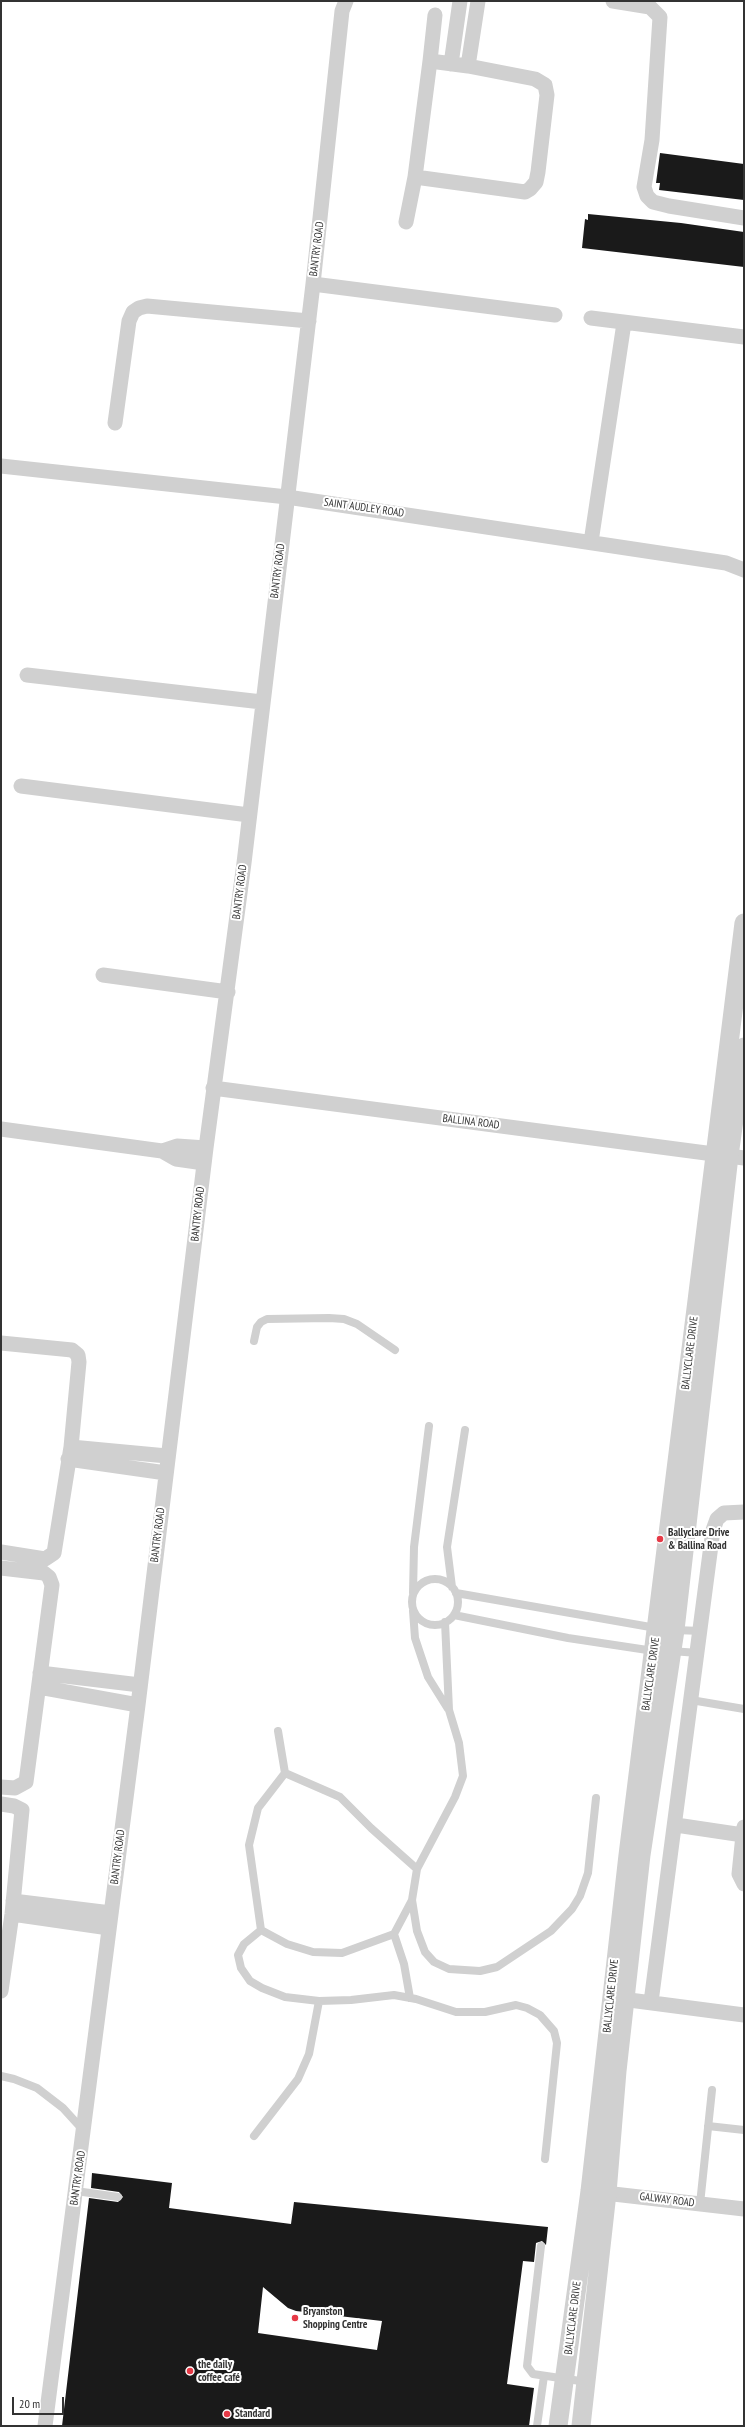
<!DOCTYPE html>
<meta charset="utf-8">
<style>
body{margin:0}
#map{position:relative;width:745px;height:2427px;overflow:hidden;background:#fff;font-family:"PT Sans Narrow",sans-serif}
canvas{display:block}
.frame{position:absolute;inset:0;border:2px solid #333;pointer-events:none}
.scale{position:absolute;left:12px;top:2397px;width:52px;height:18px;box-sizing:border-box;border:2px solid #333;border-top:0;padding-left:5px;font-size:12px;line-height:14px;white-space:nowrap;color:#333;-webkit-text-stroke:3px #fff;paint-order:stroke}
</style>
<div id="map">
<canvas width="745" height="2427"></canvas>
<div class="frame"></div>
<div class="scale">20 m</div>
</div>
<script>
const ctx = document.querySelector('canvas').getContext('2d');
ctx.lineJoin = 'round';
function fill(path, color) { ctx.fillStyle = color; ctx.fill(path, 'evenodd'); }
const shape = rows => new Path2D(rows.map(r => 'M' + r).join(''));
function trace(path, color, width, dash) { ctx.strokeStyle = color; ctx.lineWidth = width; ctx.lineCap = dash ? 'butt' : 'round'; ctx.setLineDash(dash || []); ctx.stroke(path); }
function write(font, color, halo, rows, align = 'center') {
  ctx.font = font + ' "PT Sans Narrow",sans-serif'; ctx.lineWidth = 4; ctx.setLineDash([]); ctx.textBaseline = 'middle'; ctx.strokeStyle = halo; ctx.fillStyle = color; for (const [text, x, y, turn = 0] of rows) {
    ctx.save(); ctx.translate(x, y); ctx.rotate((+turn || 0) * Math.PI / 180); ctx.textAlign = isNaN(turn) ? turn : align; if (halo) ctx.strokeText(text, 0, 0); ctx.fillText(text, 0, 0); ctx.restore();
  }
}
const building = shape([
 [660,153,744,164,744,200,659,190,660,183,656,183],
 [588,214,681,223,744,232,744,267,582,248,585,219,588,220],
 [92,2173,172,2183,169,2208,291,2224,294,2202,548,2227,546,2245,542,2241,536,2243,534,2262,523,2261,507,2384,534,2388,529,2426,62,2426,89,2198,118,2202,123,2197,119,2192,91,2188],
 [263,2287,288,2308,296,2311,382,2321,377,2350,258,2333]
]);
const service = shape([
 [254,1341,257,1327,261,1322,267,1319,329,1318,344,1319,357,1324,395,1350],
 '412 1602a23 23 0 1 1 46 0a23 23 0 1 1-46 0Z',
 [452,1587,447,1547,465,1430],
 [413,1593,414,1547,429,1426],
 [456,1593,656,1628],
 [413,1611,415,1638,428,1677,448,1709],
 [454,1615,568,1638,654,1651],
 [445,1622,449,1710,459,1743,463,1776,455,1797,417,1869,412,1900,417,1931,425,1952,434,1962,449,1969,480,1971,497,1967,551,1931,572,1909,580,1896,588,1873,596,1798],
 [674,1630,702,1631],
 [671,1651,698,1653],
 [691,1700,744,1709],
 [285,1773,340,1797,371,1828,417,1869],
 [412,1900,394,1934,342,1953,313,1952,287,1944,261,1930,244,1944,238,1955,241,1968,250,1981,262,1988,285,1997,319,2001,351,2000,394,1995,416,1999,456,2012,485,2012,516,2005,527,2008,540,2015,554,2031,557,2043,545,2159],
 [261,1930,249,1845,258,1808,285,1773,278,1731],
 [394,1934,404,1964,410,1998],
 [1,2076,14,2079,37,2088,63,2108,83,2130],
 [708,2126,744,2130],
 [254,2136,298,2079,309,2054,319,2001],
 [76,2191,118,2197],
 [700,2204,712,2090],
 [541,2246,527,2366,533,2374,587,2382],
 [537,2426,544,2376]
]);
const minor = shape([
 [613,1,650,7,660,17,652,140,644,187,647,196,653,202,669,206,744,218],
 [430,61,468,66,535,79,545,85,547,95,538,172,536,182,530,189,525,192,415,177,430,61],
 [430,61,435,15],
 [451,64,460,1],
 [468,66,478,1],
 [406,222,415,177],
 [313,284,555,315],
 [591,318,744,337],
 [115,423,129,321,133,312,139,308,147,306,309,321],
 [1,466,287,497,726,563,744,570],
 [591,542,624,323],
 [27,675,262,702],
 [21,786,249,815],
 [103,975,228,992],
 [213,1088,744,1158],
 [1,1129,162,1151,176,1159,204,1163],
 [162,1151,177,1146,206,1148],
 [1,1343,72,1350,78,1355,79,1362,71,1447,54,1553,45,1559,1,1552],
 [71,1447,167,1456],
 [68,1459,166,1473],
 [1,1568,44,1573,49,1577,52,1585,26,1782,15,1788,1,1787],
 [40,1673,140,1685],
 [39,1687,138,1705],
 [1,1804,14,1806,22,1810,12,1914,1,1991],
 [676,1825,743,1835,744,1827],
 [743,1835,739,1874,744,1884],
 [13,1901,111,1913],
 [12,1914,109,1928],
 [614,1998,744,2015],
 [651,2002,713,1530,717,1519,724,1513,744,1512],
 [596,2192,744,2209],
 [45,2426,138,1705,206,1148,244,863,313,284,342,11,346,1]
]);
const tertiary = shape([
 [558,2426,590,2191,628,1855,744,923],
 [581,2426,607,2193,617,2071,641,1855,675,1630,729,1156,744,1047]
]);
const markers = [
 [660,1539,4,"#e63946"],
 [295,2318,4,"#e63946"],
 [190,2371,4,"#e63946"],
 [227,2414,4,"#e63946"]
];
const streetNames = [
 ["BANTRY ROAD",317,249,-83],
 ["SAINT AUDLEY ROAD",364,508,8],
 ["BANTRY ROAD",278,571,-83],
 ["BANTRY ROAD",240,892,-83],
 ["BALLINA ROAD",471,1122,7],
 ["BANTRY ROAD",198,1214,-84],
 ["BALLYCLARE DRIVE",690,1353,-83],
 ["BANTRY ROAD",158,1535,-83],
 ["BALLYCLARE DRIVE",651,1674,-82],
 ["BANTRY ROAD",118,1857,-83],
 ["BALLYCLARE DRIVE",611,1996,-84],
 ["BANTRY ROAD",78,2178,-82],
 ["GALWAY ROAD",667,2200,7],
 ["BALLYCLARE DRIVE",573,2318,-83]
];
const poiNames = [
 ["Ballyclare Drive",668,1533],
 ["& Ballina Road",668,1546],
 ["Bryanston",303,2312],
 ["Shopping Centre",303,2325],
 ["the daily",198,2365],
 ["coffee café",198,2378],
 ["Standard",235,2414]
];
fill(building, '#1a1a1a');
trace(service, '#d0d0d0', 8);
trace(minor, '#d0d0d0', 15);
trace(tertiary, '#d0d0d0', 19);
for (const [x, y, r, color] of markers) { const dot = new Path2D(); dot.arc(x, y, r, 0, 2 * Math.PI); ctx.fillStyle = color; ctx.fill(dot); trace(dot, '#fff', 1.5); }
write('11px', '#333', '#fff', streetNames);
write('bold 11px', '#333', '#fff', poiNames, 'left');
</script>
